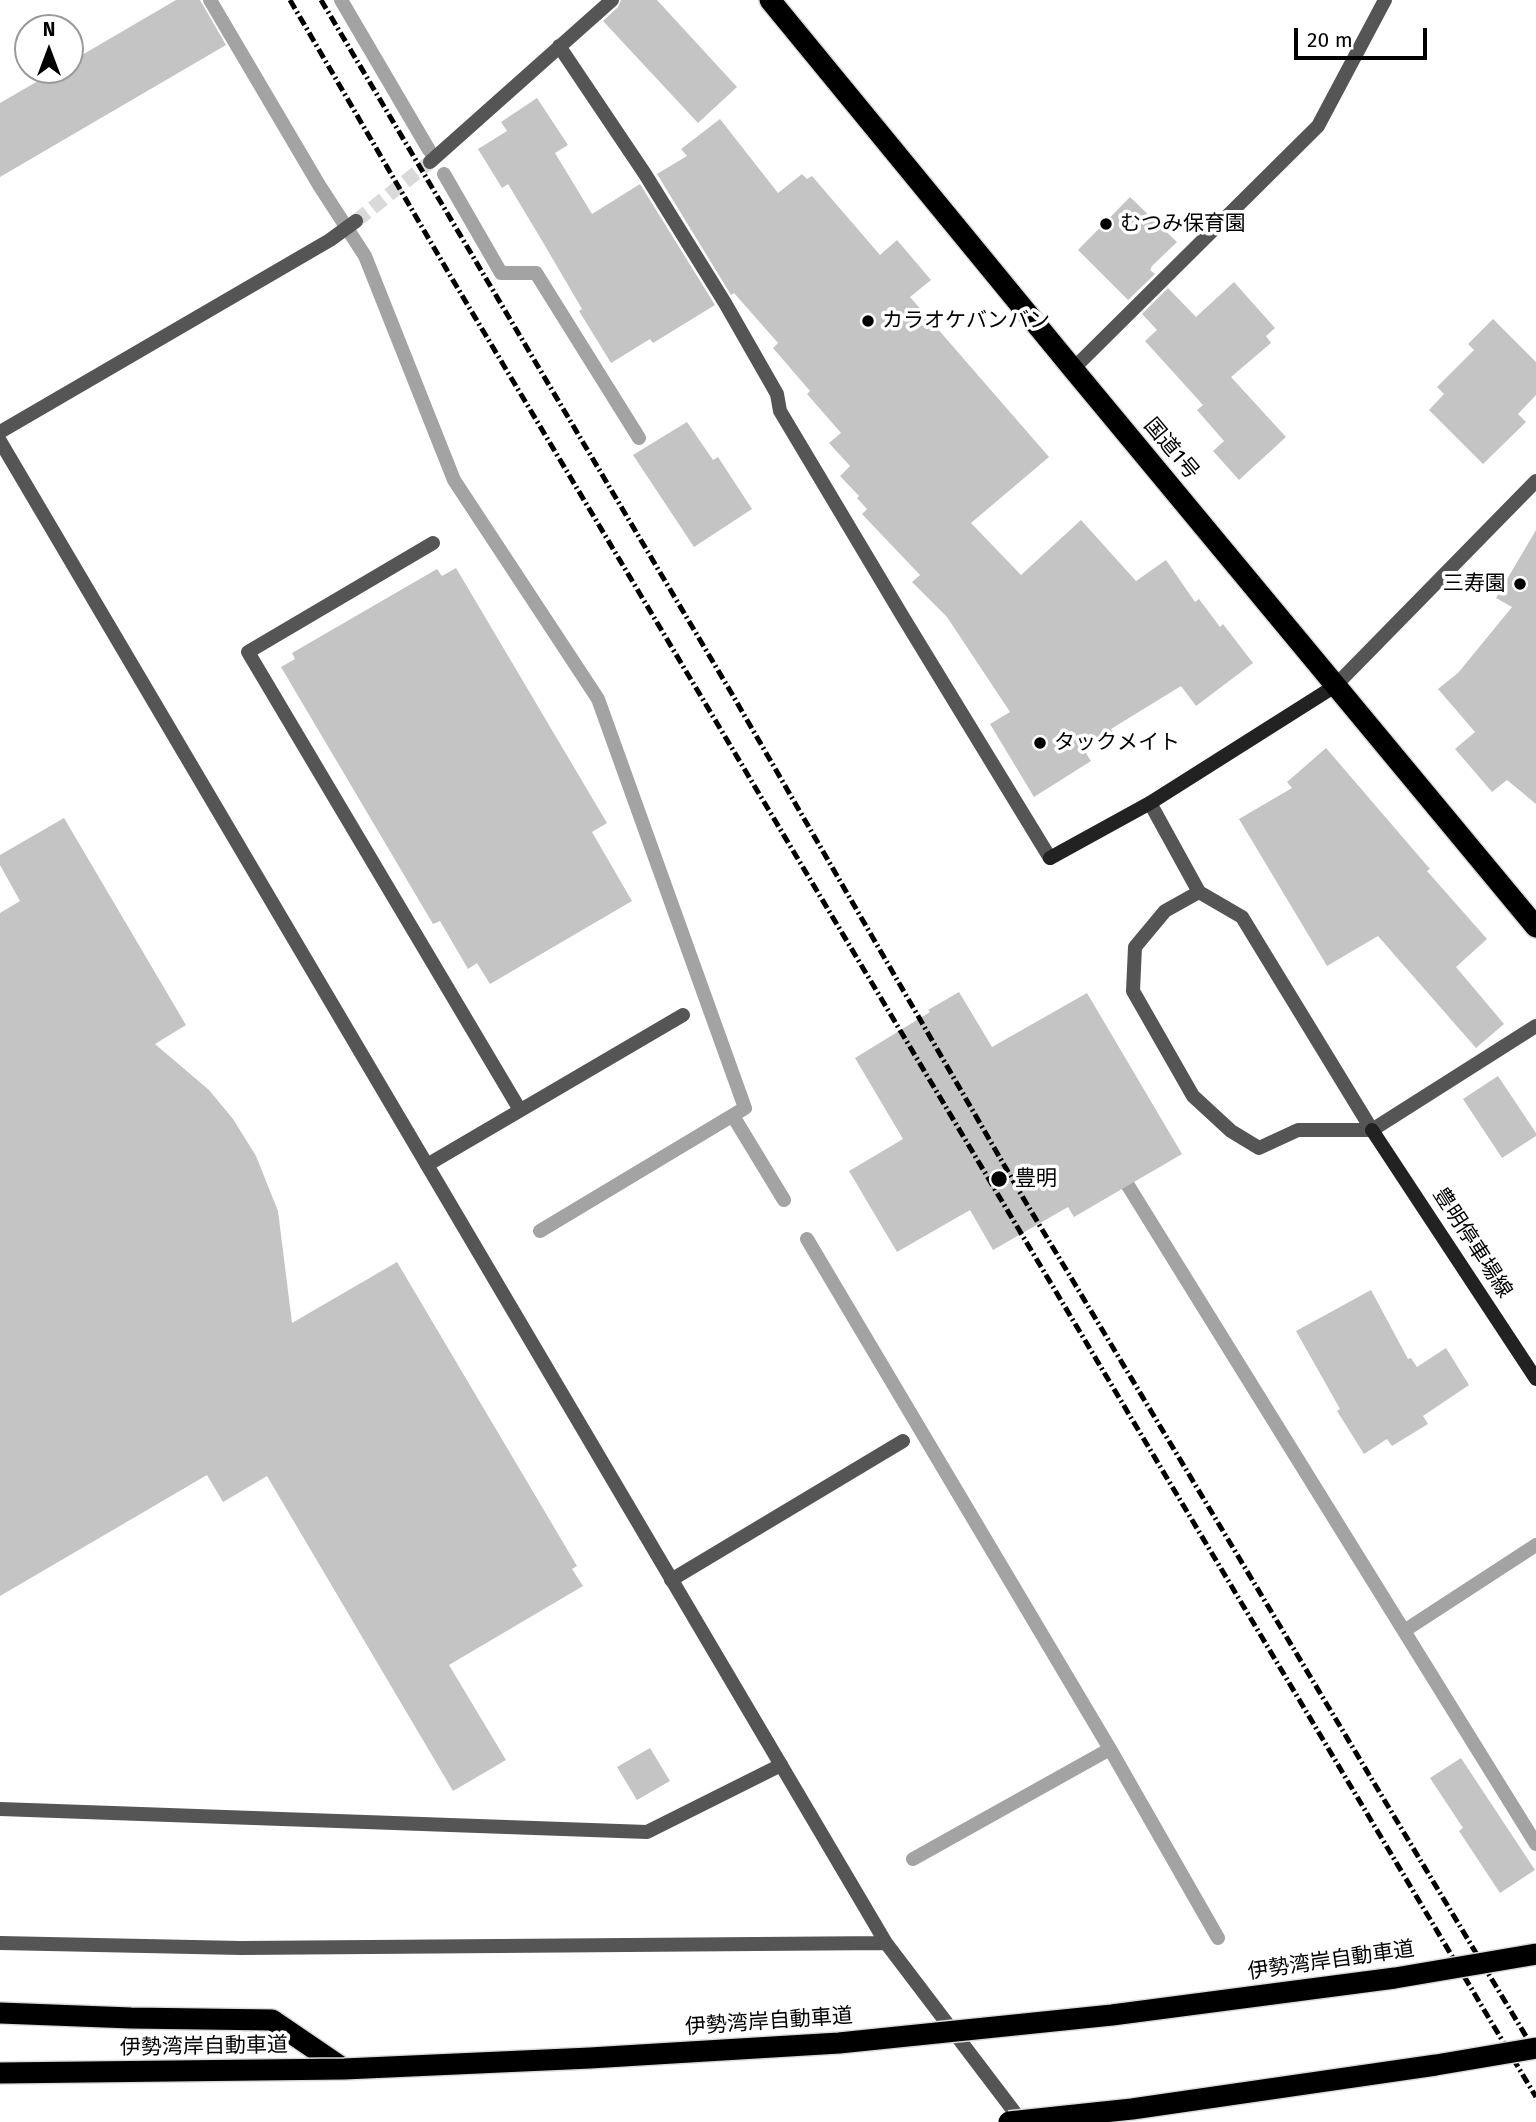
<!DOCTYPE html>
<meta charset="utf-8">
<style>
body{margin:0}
#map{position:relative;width:1536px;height:2122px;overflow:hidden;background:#fff;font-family:"Fira Sans",sans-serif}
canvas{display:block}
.north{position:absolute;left:14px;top:14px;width:70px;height:70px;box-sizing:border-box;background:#fff;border:2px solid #999;border-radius:50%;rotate:0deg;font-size:19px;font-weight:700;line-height:28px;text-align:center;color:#000}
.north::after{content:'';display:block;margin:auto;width:24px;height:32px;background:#000;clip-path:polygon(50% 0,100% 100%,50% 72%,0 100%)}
.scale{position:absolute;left:1294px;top:28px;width:133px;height:32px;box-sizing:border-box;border:4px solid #000;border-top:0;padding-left:9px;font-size:21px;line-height:24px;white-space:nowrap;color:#000;-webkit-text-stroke:5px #fff;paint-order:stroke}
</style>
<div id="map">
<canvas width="1536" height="2122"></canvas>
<div class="north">N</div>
<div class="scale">20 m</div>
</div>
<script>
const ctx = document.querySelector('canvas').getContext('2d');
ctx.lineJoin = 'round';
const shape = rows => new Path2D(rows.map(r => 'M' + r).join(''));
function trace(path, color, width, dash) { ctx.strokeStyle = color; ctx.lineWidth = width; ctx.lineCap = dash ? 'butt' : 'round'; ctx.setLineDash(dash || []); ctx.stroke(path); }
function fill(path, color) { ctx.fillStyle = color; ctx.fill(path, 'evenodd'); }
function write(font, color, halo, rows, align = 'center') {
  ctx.font = font + ' "Fira Sans","Noto Sans JP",sans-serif'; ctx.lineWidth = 7; ctx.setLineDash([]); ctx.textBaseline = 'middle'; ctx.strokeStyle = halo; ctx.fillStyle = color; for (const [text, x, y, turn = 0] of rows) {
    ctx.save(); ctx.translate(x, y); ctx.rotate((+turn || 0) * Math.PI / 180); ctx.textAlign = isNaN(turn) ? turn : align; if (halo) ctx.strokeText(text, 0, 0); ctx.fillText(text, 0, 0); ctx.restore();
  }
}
const stream = shape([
 [210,0,319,185,365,256,454,480,598,699,745,1108,540,1231],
 [341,0,429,150],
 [444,174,501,273,536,273,639,438],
 [733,1116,784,1200],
 [1119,1171,1536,1844],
 [807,1239,1110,1749,1218,1938],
 [1404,1631,1536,1545],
 [913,1859,1110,1749]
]);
const building = shape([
 [176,0,200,0,226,45,0,177,0,103,57,70,70,70,70,62],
 [621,0,657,0,737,87,698,123,603,21,618,7],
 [537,98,568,145,555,153,592,214,640,184,715,305,653,343,650,339,611,363,579,311,582,309,544,244,508,184,502,188,478,149,507,131,501,122],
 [720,119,778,193,802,174,807,179,812,176,880,255,897,240,931,280,910,297,1049,457,971,523,1021,575,1081,520,1136,581,1166,560,1195,602,1199,599,1220,627,1223,624,1253,663,1196,706,1181,686,1111,729,1113,732,1084,750,1091,761,1034,797,990,724,1010,712,947,617,912,582,920,575,862,514,867,509,857,498,859,496,840,476,850,466,829,443,841,433,807,394,810,391,773,348,778,343,734,293,731,295,657,174,687,156,681,149],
 [1130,197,1177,242,1152,266,1150,270,1155,274,1128,300,1078,250],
 [1234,282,1275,328,1266,336,1271,343,1231,377,1286,437,1239,480,1213,451,1224,441,1197,410,1203,405,1145,341,1157,330,1142,314,1168,288,1196,317],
 [1493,319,1536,362,1536,395,1518,414,1526,422,1483,464,1429,410,1444,394,1437,387,1474,350,1468,344],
 [687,422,713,460,718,457,752,509,694,547,633,455],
 [1536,530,1536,804,1507,780,1492,792,1455,749,1475,732,1438,689,1458,673,1512,607,1496,598],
 [456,568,607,823,592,832,632,901,490,984,477,963,468,969,440,921,433,924,281,667,295,659,292,653,437,569,442,576],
 [1326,748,1430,869,1427,871,1487,939,1456,967,1504,1024,1476,1048,1378,936,1327,966,1239,819,1292,788,1287,782],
 [64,818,186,1025,155,1044,209,1090,233,1119,256,1156,278,1211,292,1323,397,1262,577,1566,572,1569,583,1586,449,1665,506,1760,453,1791,267,1476,223,1502,207,1475,0,1596,0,913,20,901,0,865,0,855],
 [959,992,992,1047,1087,993,1182,1154,1074,1217,1068,1207,993,1250,970,1210,897,1252,849,1171,903,1139,855,1058,930,1012,928,1010],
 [1498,1076,1536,1133,1536,1136,1502,1158,1463,1099],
 [1371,1290,1408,1359,1411,1358,1417,1367,1446,1348,1469,1385,1423,1416,1428,1424,1392,1446,1387,1439,1364,1454,1337,1411,1340,1409,1296,1331],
 [650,1748,670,1781,637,1800,617,1767],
 [1461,1758,1535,1870,1500,1893,1459,1831,1463,1828,1430,1778]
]);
const streetTunnel = shape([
 [356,221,430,162]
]);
const lane = shape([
 [433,543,248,652,520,1110],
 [1150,803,1199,892,1242,917,1372,1130],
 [1199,892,1165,911,1135,947,1133,991,1193,1096,1231,1131,1259,1148,1298,1130,1372,1130],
 [427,1165,683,1015],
 [671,1580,903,1441],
 [0,1809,647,1832,781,1765]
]);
const street = shape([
 [559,46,645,174,725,303,777,394,780,411,903,617,1050,858],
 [430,162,612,0],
 [1073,369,1318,126,1385,0],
 [0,432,330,240,356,221],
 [0,441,886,1943,1022,2122],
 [1335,686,1536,481],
 [1372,1130,1536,1026],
 [0,1943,241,1948,886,1943]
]);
const secondary = shape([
 [1050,858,1150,803,1335,686],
 [1372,1130,1536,1379]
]);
const highway = shape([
 [770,0,1073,369,1536,927],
 [0,2013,131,2018,272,2020,344,2069]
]);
const rail = shape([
 [290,0,451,277,1536,2097],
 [321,0,732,694,1022,1196,1536,2053]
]);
const highwayBridge = shape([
 [0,2073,344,2069,590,2058,839,2043,1112,2015,1395,1978,1536,1954],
 [1009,2122,1132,2109,1436,2065,1536,2048]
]);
const markers = [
 [1106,224,7,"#000"],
 [868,321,7,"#000"],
 [1520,584,7,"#000"],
 [1040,743,7,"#000"],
 [999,1179,9,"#000"]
];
const poiNames = [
 ["むつみ保育園",1120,224],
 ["カラオケバンバン",882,321],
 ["三寿園",1506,584,"right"],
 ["タックメイト",1054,743],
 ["豊明",1015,1179]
];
const streetNames = [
 ["国道1号",1171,449,50],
 ["豊明停車場線",1472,1243,57],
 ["伊勢湾岸自動車道",1331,1961,-8],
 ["伊勢湾岸自動車道",769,2022,-4],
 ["伊勢湾岸自動車道",204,2047,-1]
];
trace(stream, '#a3a3a3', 14);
fill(building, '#c4c4c4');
trace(streetTunnel, '#d9d9d9', 14, [14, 7]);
trace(highway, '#dbdbdb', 24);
trace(lane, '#555', 14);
trace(street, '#555', 14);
trace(secondary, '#222', 14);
trace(highway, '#000', 21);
trace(rail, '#000', 5, [10, 3.5, 2, 3.5]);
trace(highwayBridge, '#dbdbdb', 24, []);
trace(highwayBridge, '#000', 21);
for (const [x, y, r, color] of markers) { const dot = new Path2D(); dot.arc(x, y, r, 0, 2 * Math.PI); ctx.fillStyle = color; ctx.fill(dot); trace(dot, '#fff', 2.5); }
write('21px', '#000', '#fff', poiNames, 'left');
write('21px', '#000', '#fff', streetNames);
</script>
